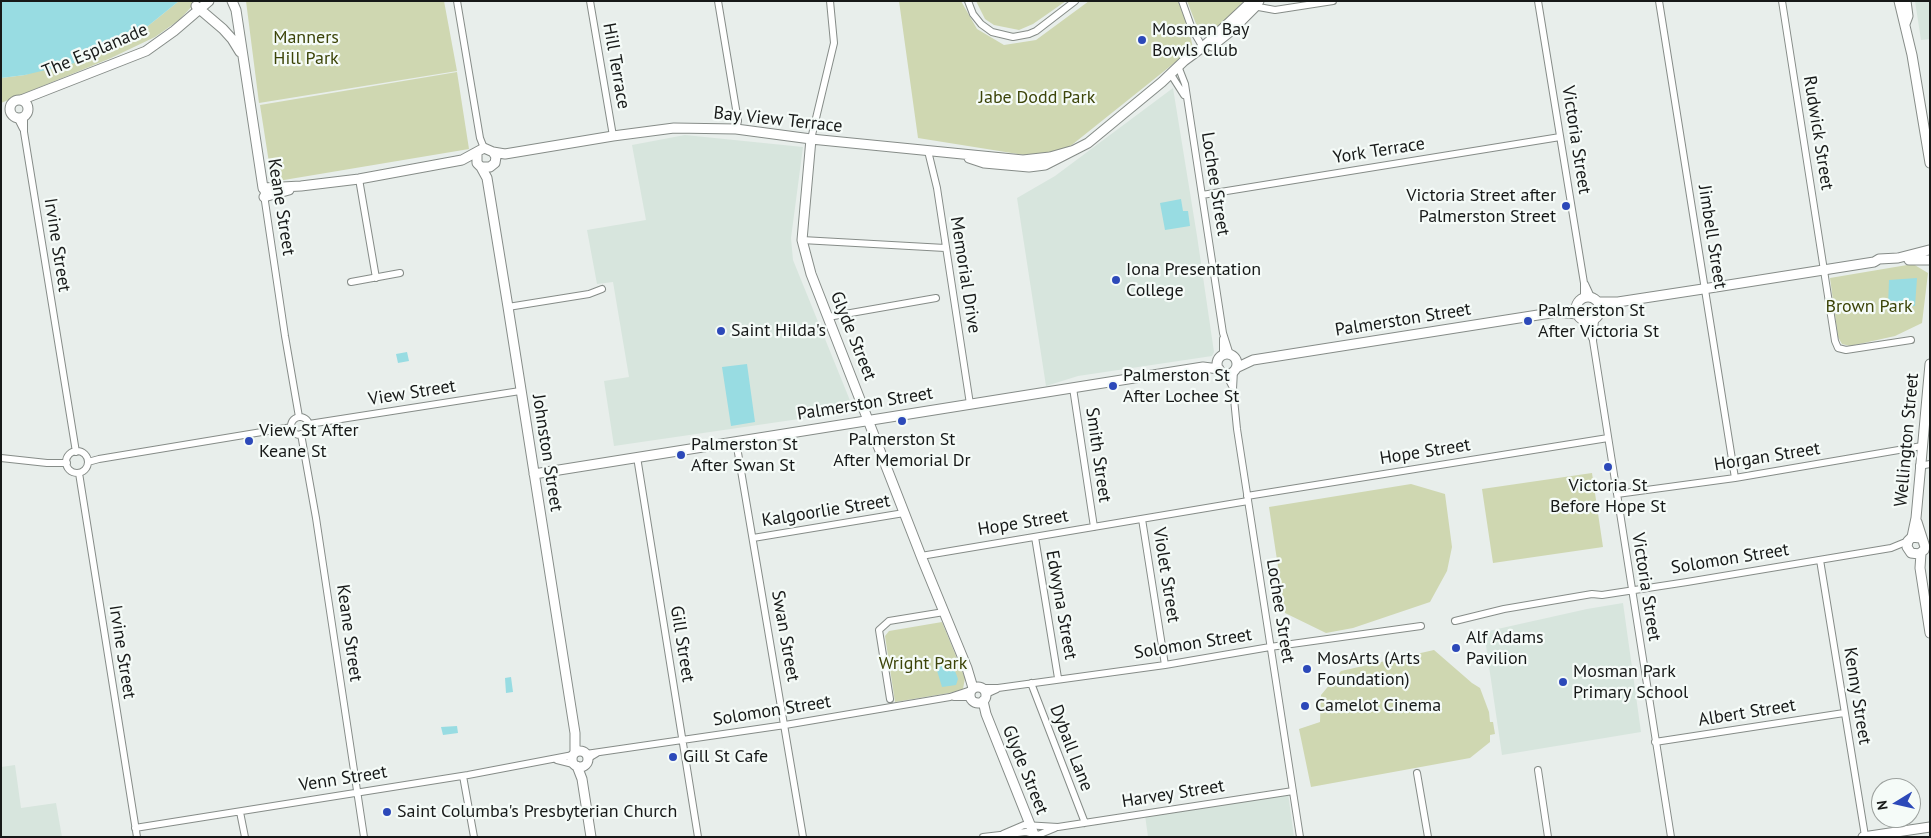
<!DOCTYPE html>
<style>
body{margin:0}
#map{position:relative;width:1931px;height:838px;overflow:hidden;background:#e8eeeb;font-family:"PT Sans",sans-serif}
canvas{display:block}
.frame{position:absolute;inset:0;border:2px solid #171918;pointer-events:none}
.north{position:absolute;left:1871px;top:778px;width:50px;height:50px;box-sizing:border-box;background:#f5fbf8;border:1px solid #9ca19e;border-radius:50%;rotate:261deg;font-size:14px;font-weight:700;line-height:20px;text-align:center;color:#171918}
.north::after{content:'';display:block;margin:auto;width:18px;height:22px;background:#2c49b9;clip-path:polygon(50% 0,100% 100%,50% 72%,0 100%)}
</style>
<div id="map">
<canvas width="1931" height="838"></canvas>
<div class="frame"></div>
<div class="north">N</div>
</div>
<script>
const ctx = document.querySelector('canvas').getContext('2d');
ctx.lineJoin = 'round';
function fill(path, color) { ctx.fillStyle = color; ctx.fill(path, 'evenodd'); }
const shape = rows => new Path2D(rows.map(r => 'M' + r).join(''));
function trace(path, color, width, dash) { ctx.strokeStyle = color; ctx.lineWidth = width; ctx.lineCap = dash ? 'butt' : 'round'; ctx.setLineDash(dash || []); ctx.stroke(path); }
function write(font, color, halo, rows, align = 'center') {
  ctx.font = font + ' "PT Sans",sans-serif'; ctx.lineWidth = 4.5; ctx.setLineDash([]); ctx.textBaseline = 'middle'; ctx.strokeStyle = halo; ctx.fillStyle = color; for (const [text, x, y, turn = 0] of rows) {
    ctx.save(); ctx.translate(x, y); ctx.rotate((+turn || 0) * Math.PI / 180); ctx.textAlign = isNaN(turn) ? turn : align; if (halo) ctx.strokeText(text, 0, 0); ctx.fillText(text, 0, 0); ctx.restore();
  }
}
const built = shape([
 [1915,1,1930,1,1930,39,1921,40],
 [1173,88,1197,236,1214,352,1212,356,1078,376,1046,386,1017,198,1055,176],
 [685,135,803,147,791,238,793,260,851,403,847,412,614,446,604,381,629,377,613,282,597,284,587,230,646,220,632,145],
 [1623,603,1641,732,1502,755,1484,632,1587,609],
 [15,765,21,808,56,803,62,837,1,837,1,767],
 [1288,793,1294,837,1148,837,1145,815]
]);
const green = shape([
 [179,1,197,1,179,20,155,37,111,58,1,103,1,78,25,75,138,34],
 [246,1,444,1,457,71,259,103],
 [899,1,961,1,977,29,1004,45,1036,40,1089,1,1178,1,1189,30,1193,48,1063,152,1043,158,918,138],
 [976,1,1066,1,1033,24,1019,30,994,25,985,19],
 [1187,1,1244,1,1209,38,1203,36,1198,29],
 [457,72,469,149,272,182,260,105],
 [1913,264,1928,273,1922,323,1895,336,1850,346,1842,344,1838,337,1830,278],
 [1592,473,1603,547,1493,563,1482,489],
 [1411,484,1445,494,1452,547,1447,571,1430,602,1353,628,1326,633,1285,613,1269,507],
 [942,622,965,678,963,689,955,692,895,702,885,636,889,631],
 [1434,650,1472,683,1480,688,1489,712,1490,722,1493,722,1495,734,1490,735,1490,742,1470,758,1311,787,1299,729,1320,722,1321,695,1341,671]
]);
const water = shape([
 [1,1,179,1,138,34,83,61,25,75,1,78],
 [1181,199,1183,211,1188,211,1190,226,1165,230,1160,203],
 [1917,278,1915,306,1888,307,1889,280],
 [407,352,409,361,398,363,396,354],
 [747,364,755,422,731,426,722,367],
 [951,660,958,679,956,685,942,687,935,664],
 [511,677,513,692,506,693,505,678],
 [457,726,458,733,443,735,441,727]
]);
const street = shape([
 [457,1,480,138,484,148],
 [590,1,613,136],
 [718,1,738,121,736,129],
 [968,1,973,14,981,24,992,32,1013,37,1029,34,1036,31,1075,1],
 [1182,1,1192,29,1205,51],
 [1538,1,1584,283,1584,298],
 [1659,1,1735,478],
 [1782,1,1835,341,1838,348,1846,350,1911,340],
 [1253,6,1275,10,1333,1],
 [1178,66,1185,84,1223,333,1230,355],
 [1170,73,1184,95],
 [24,116,24,132,76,452],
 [17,117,23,129],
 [811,139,834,43,830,1],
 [928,151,937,188,970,404],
 [359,179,376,278],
 [263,188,285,336,299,417],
 [1202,195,1560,137],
 [802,240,945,248],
 [351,282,400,273],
 [1585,284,1591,297],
 [508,307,589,294,602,289],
 [828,317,936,298],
 [1583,320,1593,340],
 [1595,320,1593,341,1671,837],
 [1223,355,1223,339],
 [1234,370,1233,389,1237,429,1300,837],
 [1226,374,1233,388],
 [1073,388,1094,527],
 '291 426a9 9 0 1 1 18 0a9 9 0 1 1-18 0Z',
 [309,424,520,391],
 [301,434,316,518,364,837],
 [736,441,803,837],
 '66 462a11 11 0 1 1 22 0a11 11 0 1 1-22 0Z',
 [637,457,698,837],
 [1,458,47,463,67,463],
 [88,462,99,459,292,427],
 [1919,466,1930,464],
 [79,473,137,837],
 [1617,494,1735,478,1922,446],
 [1247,496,1608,438],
 [1142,519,1165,665],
 [1035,537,1058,678],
 [753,538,904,513],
 [921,556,1248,501],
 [1820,560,1865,836],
 [1455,621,1504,609,1592,594,1602,595,1687,582,1891,548,1908,541],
 [1031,683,1085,823],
 [983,688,998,688,1165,665,1270,647,1421,626],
 [986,694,997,689],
 [954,697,970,697],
 [890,699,879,630,889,621,944,612],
 [1655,742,1844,713],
 [586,754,785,725,950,697,971,690],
 [587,759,597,753],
 [557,760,573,764],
 [1538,770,1548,837],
 [1417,773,1428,837],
 [463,776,474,837],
 [240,812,245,837],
 [135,828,468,775,573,755],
 [1003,834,1024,825,1058,827,1293,791],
 [983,837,1026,832,1038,835,1055,828]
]);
const secondary = shape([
 [232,1,236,10,263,188,301,186,359,179,462,160,484,148,493,152,496,157,495,163,490,167,481,167,477,163,477,154],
 [1899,1,1912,55,1930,163],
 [196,6,223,29,232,39,240,52],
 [1905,24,1908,16,1906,1],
 [1212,46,1231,31,1255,7,1259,1],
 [21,100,146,51,174,31,209,1],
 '10 109a9 9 0 1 1 18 0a9 9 0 1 1-18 0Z',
 [811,139,802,240,811,274,923,561,967,668,973,688],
 [493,152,505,154,613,136,674,128,736,129,811,139,1023,160,1050,157,1071,151],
 [969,158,984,163,1029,167,1045,165,1088,143,1162,82,1184,61,1203,47,1252,1],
 [481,167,487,178,508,307,575,733,575,752],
 [264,197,289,190],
 [1909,260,1929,260],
 '1576 309a12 12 0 1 1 24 0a12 12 0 1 1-24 0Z',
 [1598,302,1618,302,1716,287,1874,262,1879,259,1898,258,1929,250],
 '1217 364a10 10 0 1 1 20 0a10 10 0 1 1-20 0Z',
 [1236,368,1253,360,1557,312,1577,314],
 [534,474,1203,367,1219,369],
 [1917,522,1925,547,1924,550,1919,554,1911,553,1907,547,1908,541,1912,537,1920,538],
 [1912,537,1916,518,1930,364],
 [1921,553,1920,568,1930,633],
 '970 695a8 8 0 1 1 16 0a8 8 0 1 1-16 0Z',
 [983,701,986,714,1035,837],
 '572 759a8 8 0 1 1 16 0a8 8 0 1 1-16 0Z',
 [577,766,582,779,591,837],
 [1863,837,1930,827]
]);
const markers = [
 [1142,40,5,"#2c49b9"],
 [1566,206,5,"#2c49b9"],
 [1116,280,5,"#2c49b9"],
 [1528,321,5,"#2c49b9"],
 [721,331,5,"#2c49b9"],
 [1113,386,5,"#2c49b9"],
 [902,421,5,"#2c49b9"],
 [249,441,5,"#2c49b9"],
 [681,455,5,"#2c49b9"],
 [1608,467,5,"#2c49b9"],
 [1456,648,5,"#2c49b9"],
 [1307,669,5,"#2c49b9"],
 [1563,682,5,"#2c49b9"],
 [1305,706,5,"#2c49b9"],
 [673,757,5,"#2c49b9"],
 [387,812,5,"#2c49b9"]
];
const poiNames = [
 ["Mosman Bay",1152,30],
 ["Bowls Club",1152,51],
 ["Victoria Street after",1556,196,"right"],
 ["Palmerston Street",1556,217,"right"],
 ["Iona Presentation",1126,270],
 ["College",1126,291],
 ["Palmerston St",1538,311],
 ["After Victoria St",1538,332],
 ["Saint Hilda's",731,331],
 ["Palmerston St",1123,376],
 ["After Lochee St",1123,397],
 ["View St After",259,431],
 ["Keane St",259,452],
 ["Palmerston St",902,440,"center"],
 ["After Memorial Dr",902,461,"center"],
 ["Palmerston St",691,445],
 ["After Swan St",691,466],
 ["Victoria St",1608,486,"center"],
 ["Before Hope St",1608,507,"center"],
 ["Alf Adams",1466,638],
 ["Pavilion",1466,659],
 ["MosArts (Arts",1317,659],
 ["Foundation)",1317,680],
 ["Mosman Park",1573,672],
 ["Primary School",1573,693],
 ["Camelot Cinema",1315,706],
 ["Gill St Cafe",683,757],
 ["Saint Columba's Presbyterian Church",397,812]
];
const parkNames = [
 ["Manners",306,38],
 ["Hill Park",306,59],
 ["Jabe Dodd Park",1037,98],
 ["Brown Park",1869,307],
 ["Wright Park",923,664]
];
const streetNames = [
 ["The Esplanade",95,51,-23],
 ["Hill Terrace",616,66,80],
 ["Bay View Terrace",778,120,6],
 ["Rudwick Street",1818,133,81],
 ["Victoria Street",1576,140,81],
 ["York Terrace",1379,151,-9],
 ["Lochee Street",1215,184,81],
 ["Keane Street",281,207,81],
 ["Jimbell Street",1712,237,81],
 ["Irvine Street",57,245,81],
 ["Memorial Drive",965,275,81],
 ["Palmerston Street",1403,320,-9],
 ["Glyde Street",853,336,68],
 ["View Street",412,393,-9],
 ["Palmerston Street",865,404,-9],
 ["Wellington Street",1907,440,-85],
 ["Hope Street",1425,452,-9],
 ["Johnston Street",547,453,81],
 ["Smith Street",1098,455,82],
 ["Horgan Street",1767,457,-9],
 ["Kalgoorlie Street",826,511,-9],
 ["Hope Street",1023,523,-9],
 ["Solomon Street",1730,559,-9],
 ["Violet Street",1166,575,81],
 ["Victoria Street",1646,587,81],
 ["Edwyna Street",1061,605,80],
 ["Lochee Street",1280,611,81],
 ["Keane Street",349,633,82],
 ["Swan Street",785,636,80],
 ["Gill Street",682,644,81],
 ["Solomon Street",1193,644,-9],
 ["Irvine Street",122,652,81],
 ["Kenny Street",1857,696,81],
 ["Solomon Street",772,711,-9],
 ["Albert Street",1747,713,-9],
 ["Dyball Lane",1071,748,69],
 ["Glyde Street",1025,770,68],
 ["Venn Street",343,779,-9],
 ["Harvey Street",1173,794,-9]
];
fill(built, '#d7e5dd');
fill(green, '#cfd7b1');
fill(water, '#98dce2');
trace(street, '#868c88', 8);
trace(secondary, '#868c88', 11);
trace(street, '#fff', 6);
trace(secondary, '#fff', 9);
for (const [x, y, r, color] of markers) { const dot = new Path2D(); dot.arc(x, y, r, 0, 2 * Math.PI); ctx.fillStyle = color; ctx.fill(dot); trace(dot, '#f5fbf8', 2); }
write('18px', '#171918', '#f5fbf8', poiNames, 'left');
write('18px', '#3c4408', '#f5fbf8', parkNames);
write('18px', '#171918', '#f5fbf8', streetNames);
</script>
